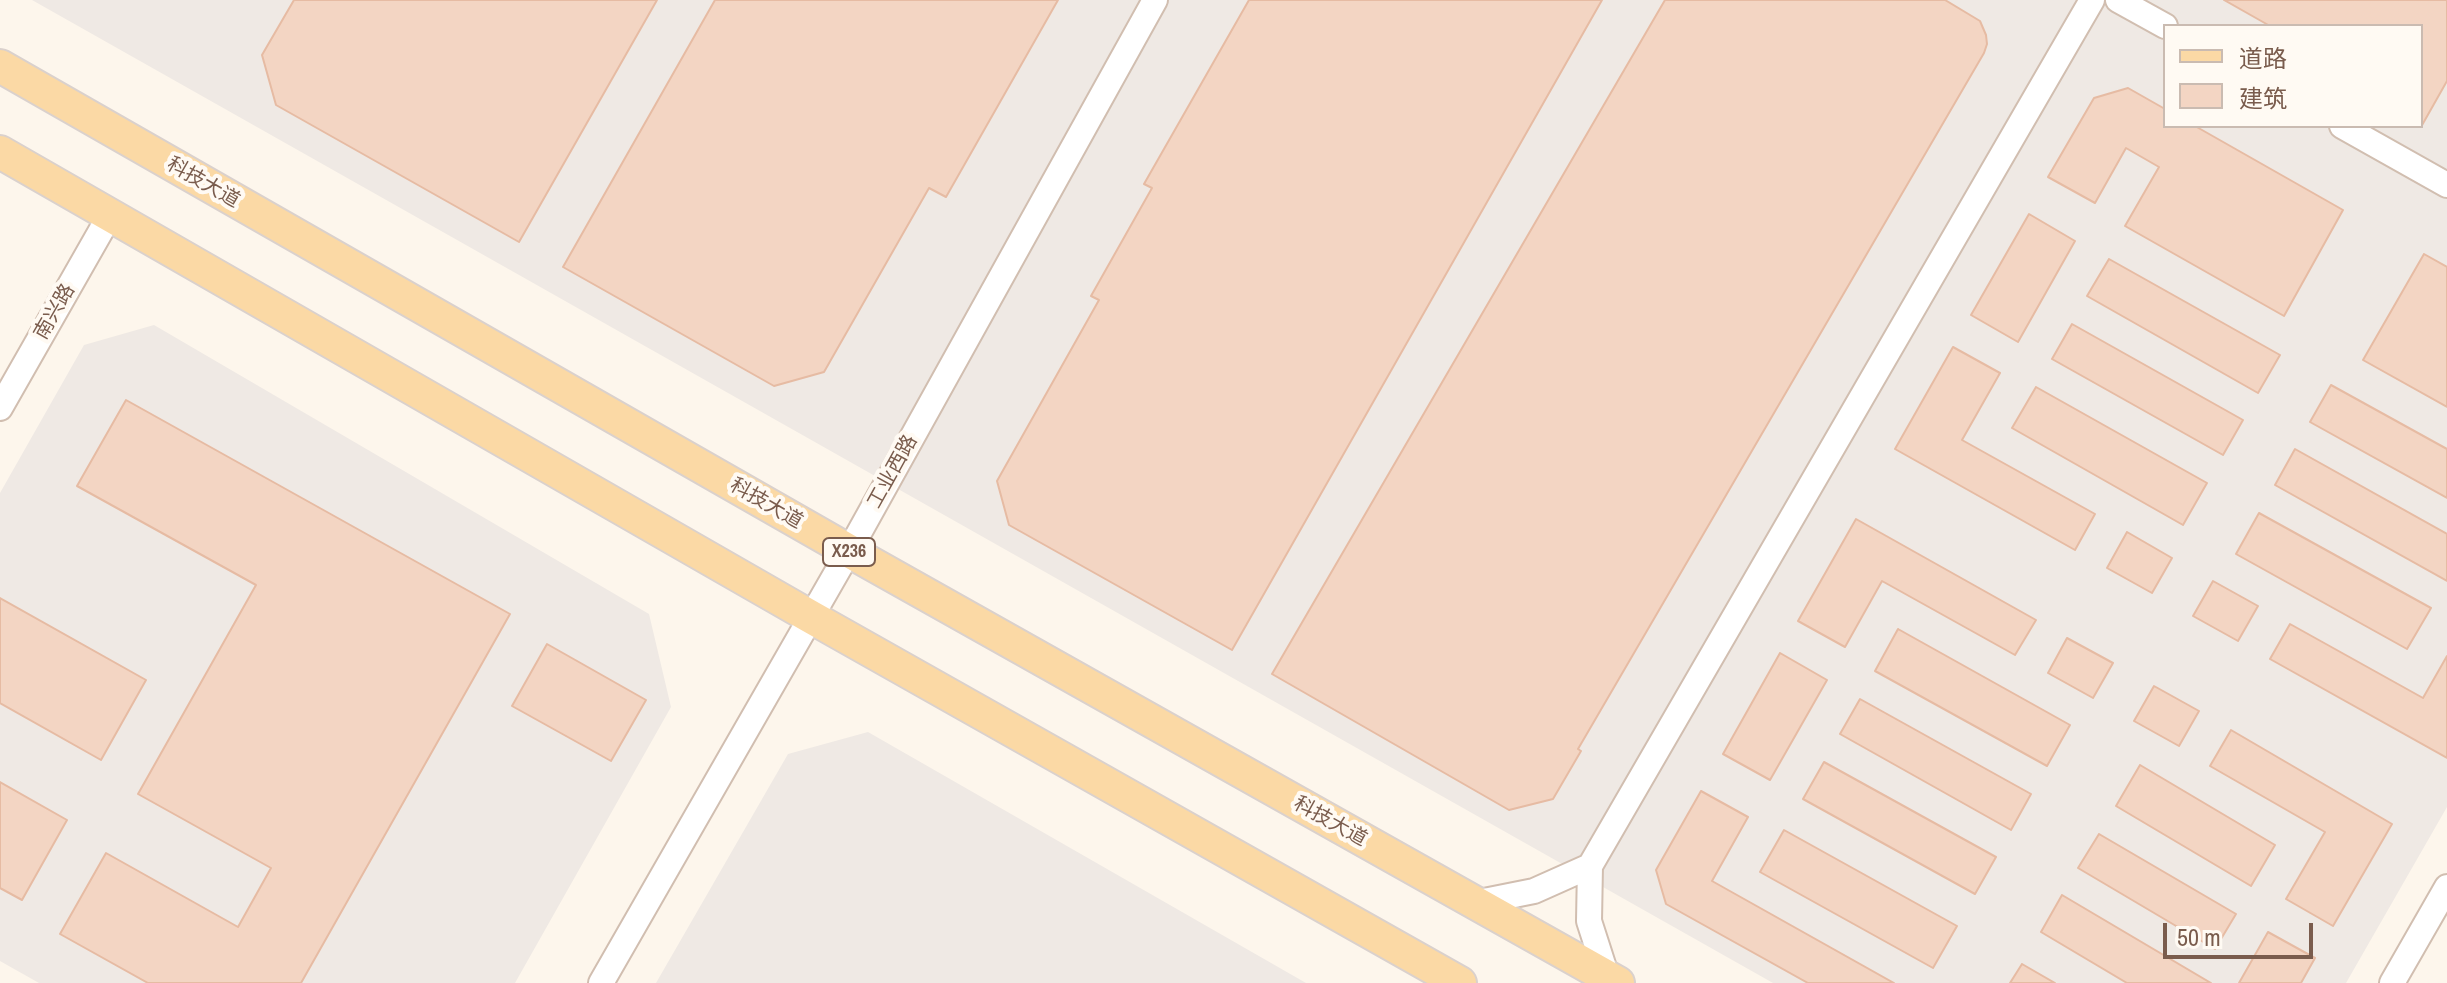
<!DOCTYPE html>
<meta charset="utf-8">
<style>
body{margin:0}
#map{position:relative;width:2447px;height:983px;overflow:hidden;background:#fdf6ec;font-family:"Archivo Narrow","Noto Sans SC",sans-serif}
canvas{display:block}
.legend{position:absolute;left:2163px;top:24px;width:260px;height:104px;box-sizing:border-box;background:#fffaf3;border:2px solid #cabbb1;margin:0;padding:10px 14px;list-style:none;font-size:24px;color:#7a5c4d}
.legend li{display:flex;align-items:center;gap:16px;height:40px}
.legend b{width:40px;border:2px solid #cabbb1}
.scale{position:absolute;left:2163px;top:923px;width:150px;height:36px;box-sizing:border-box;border:4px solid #7a5c4d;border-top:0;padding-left:10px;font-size:24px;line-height:28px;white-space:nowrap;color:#7a5c4d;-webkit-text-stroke:6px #fffaf3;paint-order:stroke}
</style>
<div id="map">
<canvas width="2447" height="983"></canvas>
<ul class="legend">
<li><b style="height:10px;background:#fbd9a5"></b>道路</li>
<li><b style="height:22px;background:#f3d5c3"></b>建筑</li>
</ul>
<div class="scale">50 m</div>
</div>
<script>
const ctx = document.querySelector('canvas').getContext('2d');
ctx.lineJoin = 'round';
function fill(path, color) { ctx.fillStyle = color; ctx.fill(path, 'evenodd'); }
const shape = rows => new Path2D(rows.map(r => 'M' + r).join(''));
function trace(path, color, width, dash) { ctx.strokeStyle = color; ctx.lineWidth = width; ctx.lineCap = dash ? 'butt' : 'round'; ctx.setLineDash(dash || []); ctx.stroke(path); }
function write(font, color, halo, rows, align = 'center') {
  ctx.font = font + ' "Archivo Narrow","Noto Sans SC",sans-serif'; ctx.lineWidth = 8; ctx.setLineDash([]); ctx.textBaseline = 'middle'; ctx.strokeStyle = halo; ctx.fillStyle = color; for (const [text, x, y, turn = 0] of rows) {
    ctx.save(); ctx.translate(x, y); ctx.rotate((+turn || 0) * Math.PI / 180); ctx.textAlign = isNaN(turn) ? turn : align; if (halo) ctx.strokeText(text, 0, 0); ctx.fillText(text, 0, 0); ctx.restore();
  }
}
const industrial = shape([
 [32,0,2447,0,2447,807,2346,983,1773,983],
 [2165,26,2421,26,2421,126,2165,126],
 [154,325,649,614,671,707,515,983,39,983,0,961,0,493,84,345],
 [868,732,1306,983,656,983,788,754]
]);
const building = shape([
 [294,0,657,0,519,242,276,105,262,55,294,0],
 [715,0,1058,0,946,197,929,188,824,372,774,386,563,267,715,0],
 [1249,0,1602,0,1232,650,1009,525,997,481,1099,300,1091,296,1152,188,1144,184,1249,0],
 [1665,0,1945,0,1980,21,1986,35,1987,44,1984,53,1578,749,1581,751,1553,799,1509,810,1272,674,1665,0],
 [2224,0,2447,0,2447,81,2421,127,2421,26,2270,26,2224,0],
 [2128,88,2165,109,2165,126,2195,126,2343,210,2284,316,2125,226,2159,167,2126,148,2095,203,2048,177,2094,98,2128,88],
 [2029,214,2075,241,2018,342,1971,315,2029,214],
 [2424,254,2447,267,2447,407,2363,360,2424,254],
 [2109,259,2280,355,2258,393,2087,296,2109,259],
 [2072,324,2243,420,2223,455,2052,359,2072,324],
 [1953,347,2000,373,1962,440,2095,514,2075,550,1895,449,1953,347],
 [2331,385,2447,449,2447,498,2310,422,2331,385],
 [2036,387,2207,483,2183,525,2012,428,2036,387],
 [126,400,510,614,301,983,148,983,60,934,106,853,238,927,271,868,138,794,256,585,77,486,126,400],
 [2295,449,2447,534,2447,581,2275,485,2295,449],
 [2259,513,2431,608,2407,649,2236,554,2259,513],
 [1856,519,2036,620,2015,655,1882,581,1845,647,1798,621,1856,519],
 [2127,532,2172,558,2152,593,2107,568,2127,532],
 [2213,581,2258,606,2238,641,2193,616,2213,581],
 [0,598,146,680,101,760,0,703,0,598],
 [2290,624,2423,698,2447,656,2447,758,2270,659,2290,624],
 [1898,629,2070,725,2047,766,1875,671,1898,629],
 [2067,638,2113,663,2093,698,2048,673,2067,638],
 [547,644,646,700,611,761,512,706,547,644],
 [1780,653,1827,680,1770,780,1723,754,1780,653],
 [2154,686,2199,711,2179,746,2134,721,2154,686],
 [1860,699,2031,794,2011,830,1840,734,1860,699],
 [2231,730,2392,824,2333,926,2286,899,2325,832,2210,766,2231,730],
 [1824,762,1996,857,1975,894,1803,799,1824,762],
 [2140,765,2275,845,2251,886,2116,806,2140,765],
 [0,782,67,820,22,900,0,888,0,782],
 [1701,791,1748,817,1712,881,1894,983,1808,983,1666,904,1656,870,1701,791],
 [1784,830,1957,926,1933,968,1760,872,1784,830],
 [2099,834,2236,914,2215,949,2078,868,2099,834],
 [2062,895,2211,983,2127,983,2041,932,2062,895],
 [2268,932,2315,958,2301,983,2239,983,2268,932],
 [2022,964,2055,983,2010,983,2022,964]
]);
const minor = shape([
 [2118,0,2165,26],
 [2342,126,2447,185],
 [0,408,110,215],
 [1474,903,1534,891,1590,866],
 [1607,977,1589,921,1590,866,2092,0],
 [601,983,849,551,1155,0],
 [2392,983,2447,887]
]);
const major = shape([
 [0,66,849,551,1618,983],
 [0,152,811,617,1460,983]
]);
const shields = [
 [849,552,52]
];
const shieldNames = [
 ["X236",849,552]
];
const streetNames = [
 ["科技大道",203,183,30],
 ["南兴路",55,312,-60],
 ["工业西路",893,472,-61],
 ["科技大道",766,504,30],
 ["科技大道",1330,822,29]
];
fill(industrial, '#efe9e4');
fill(building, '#f3d5c3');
trace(building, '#e6bba3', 2);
trace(minor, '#d1beb0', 28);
trace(major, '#dad1cd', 36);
trace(minor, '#fff', 24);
trace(major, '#fbd9a5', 32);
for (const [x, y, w] of shields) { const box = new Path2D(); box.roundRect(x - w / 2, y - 14, w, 28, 6); ctx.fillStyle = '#fffaf3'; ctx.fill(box); trace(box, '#7a5c4d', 2); }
write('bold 18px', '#7a5c4d', null, shieldNames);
write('20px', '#7a5c4d', '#fffaf3', streetNames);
</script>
